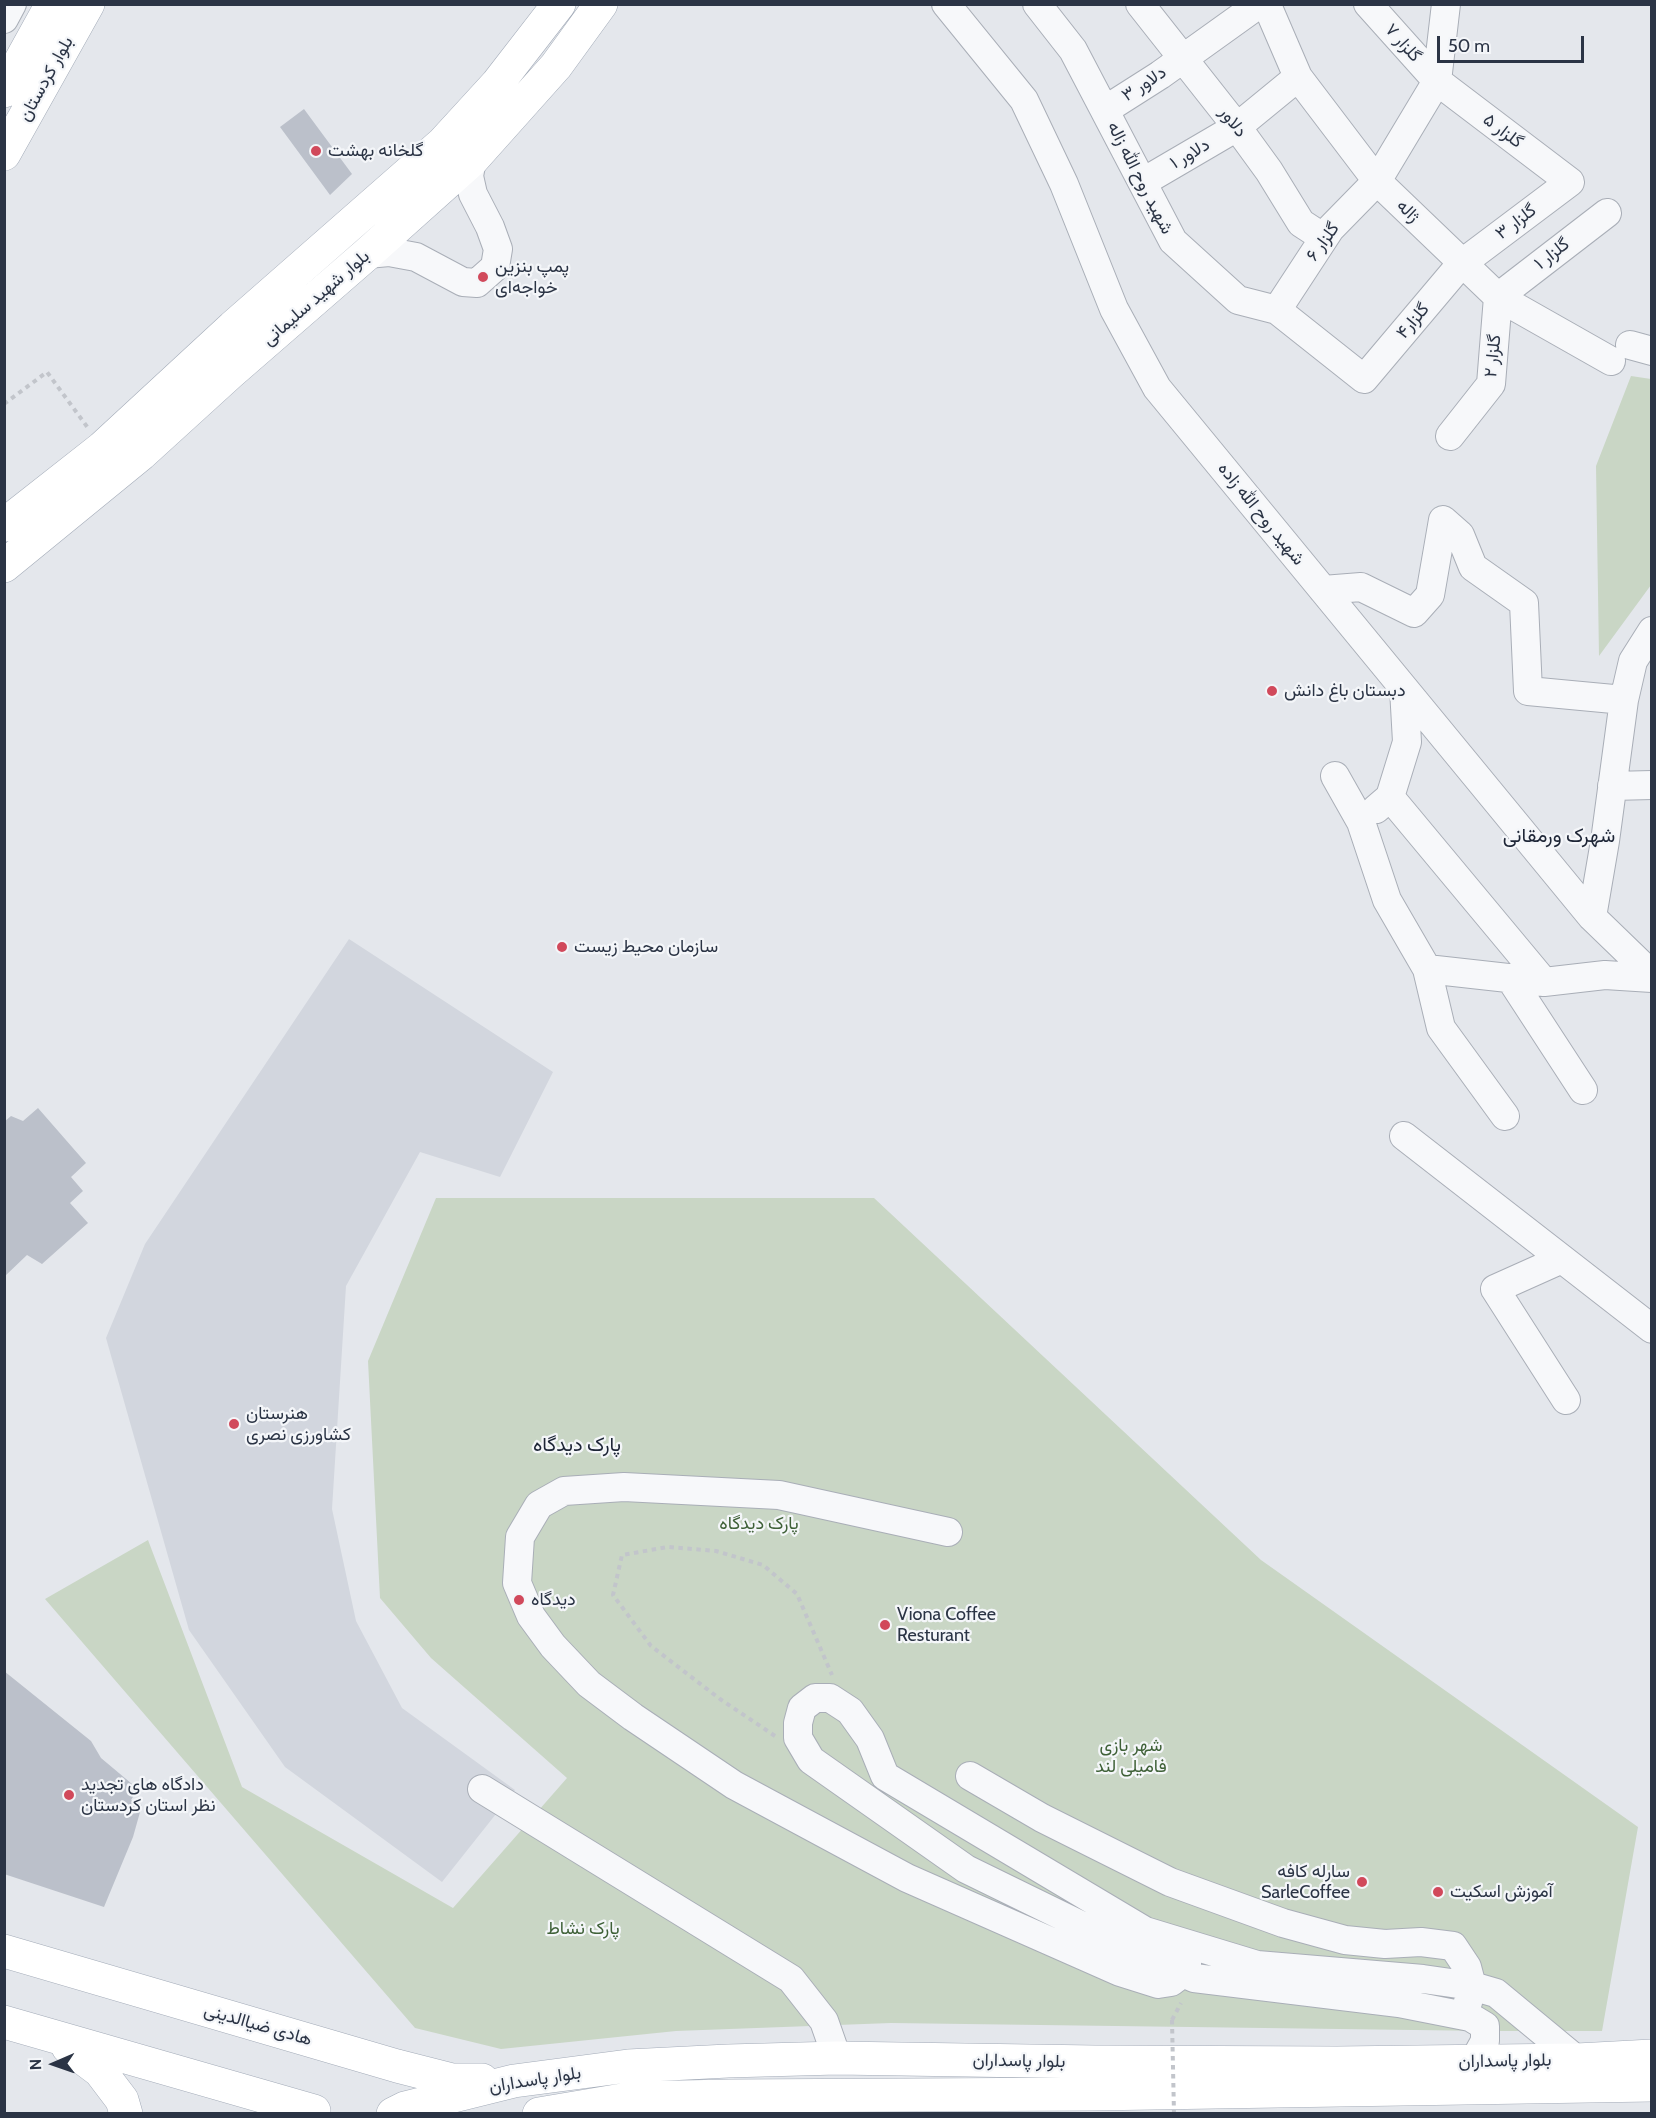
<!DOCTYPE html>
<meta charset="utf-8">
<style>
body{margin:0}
#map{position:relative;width:1656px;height:2118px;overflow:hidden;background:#e4e7ec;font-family:Cabin,sans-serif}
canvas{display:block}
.frame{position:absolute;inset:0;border:6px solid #2b3445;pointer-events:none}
.north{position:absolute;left:24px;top:2034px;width:60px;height:60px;-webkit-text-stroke:4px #f4f6f9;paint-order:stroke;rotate:268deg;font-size:16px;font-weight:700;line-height:24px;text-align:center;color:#2b3445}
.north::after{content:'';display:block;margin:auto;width:21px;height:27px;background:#2b3445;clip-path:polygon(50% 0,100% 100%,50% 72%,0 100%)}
.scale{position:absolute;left:1437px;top:36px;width:147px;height:27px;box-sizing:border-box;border:3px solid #2b3445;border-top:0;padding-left:8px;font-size:18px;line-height:21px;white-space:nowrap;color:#2b3445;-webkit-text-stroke:4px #f4f6f9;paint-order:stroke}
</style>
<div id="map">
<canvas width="1656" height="2118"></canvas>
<div class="frame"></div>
<div class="north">N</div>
<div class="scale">50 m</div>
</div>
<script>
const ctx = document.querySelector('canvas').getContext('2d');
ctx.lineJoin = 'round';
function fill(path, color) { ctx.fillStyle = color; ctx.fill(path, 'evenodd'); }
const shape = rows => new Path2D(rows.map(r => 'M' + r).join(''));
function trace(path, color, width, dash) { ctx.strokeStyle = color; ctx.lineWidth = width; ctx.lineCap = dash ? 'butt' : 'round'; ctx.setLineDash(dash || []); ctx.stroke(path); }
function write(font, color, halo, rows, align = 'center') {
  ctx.font = font + ' Cabin,Vazirmatn,sans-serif'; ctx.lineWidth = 4.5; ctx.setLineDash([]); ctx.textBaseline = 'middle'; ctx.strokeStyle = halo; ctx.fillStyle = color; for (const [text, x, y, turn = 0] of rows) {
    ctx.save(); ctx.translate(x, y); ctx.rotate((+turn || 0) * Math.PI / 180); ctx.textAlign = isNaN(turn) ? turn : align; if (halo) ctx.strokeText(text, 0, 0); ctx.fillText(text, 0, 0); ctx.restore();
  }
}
const built = shape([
 [349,939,553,1072,500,1177,420,1152,346,1286,332,1509,356,1621,402,1708,515,1790,442,1882,285,1767,189,1630,106,1338,145,1244]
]);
const green = shape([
 [1631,376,1651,379,1651,585,1599,656,1596,466],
 [436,1198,874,1198,1261,1560,1638,1827,1602,2031,1489,2031,891,2023,676,2031,501,2049,415,2028,45,1599,148,1540,242,1787,453,1908,567,1778,431,1658,380,1598,368,1361]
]);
const building = shape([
 [304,109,352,174,330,195,280,127],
 [38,1108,86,1163,71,1177,83,1191,70,1203,88,1223,42,1264,27,1255,4,1277,4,1122,11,1116,23,1121],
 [4,1671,91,1741,101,1758,138,1789,131,1800,142,1805,133,1837,104,1907,4,1874]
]);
const path = shape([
 [4,404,47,372,88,428],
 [775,1736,720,1699,651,1646,613,1595,622,1555,668,1547,716,1551,763,1565,797,1594,832,1675],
 [1172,2020,1181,2003]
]);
const minor = shape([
 [946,4,1024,100,1064,184,1114,309,1157,388,1592,917,1652,975],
 [1037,4,1073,50,1173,241,1238,300,1277,310,1364,379,1461,264,1570,182,1437,81,1368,4],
 [1140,4,1237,127,1269,171,1301,223,1324,238],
 [1265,4,1270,12,1298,77,1377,181,1498,297,1611,361],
 [4,19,12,4],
 [1105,110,1160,75,1259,4],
 [1143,182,1237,127,1298,77],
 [367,254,389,252,416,257,463,282,477,283,495,267,498,249,490,227,473,194,469,176,472,160],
 [1498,297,1607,213],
 [1277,310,1330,229,1377,181,1437,81,1446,4],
 [1630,345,1652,351],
 [1450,436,1491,384,1498,297],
 [1323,590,1361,587,1414,613,1430,595,1443,520,1460,535,1473,567,1524,603,1528,691,1624,700],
 [1335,776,1361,822,1387,900,1427,969,1441,1028,1505,1116],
 [1612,786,1652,785],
 [1390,797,1544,982],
 [1376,809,1390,797,1407,742,1404,689],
 [1592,917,1605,841,1624,700,1633,661,1652,631],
 [1427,969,1544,982,1605,975,1652,978],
 [1510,978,1583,1090],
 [1404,1136,1652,1329],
 [1562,1259,1495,1289,1566,1400],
 [948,1532,779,1495,624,1487,564,1491,539,1505,520,1537,517,1583,531,1616,553,1646,589,1684,633,1717,734,1785,907,1878,1120,1972,1158,1984,1171,1982,1183,1973,1187,1964],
 [970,1776,1042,1818,1170,1882,1283,1923,1345,1940,1385,1944,1421,1942,1453,1946,1467,1967,1472,1986,1468,2002],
 [482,1789,791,1979,824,2021,837,2058],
 [1474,2061,1485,2041,1485,2026,1470,2017,1399,2003,1194,1978,1146,1957,966,1869,811,1760,798,1738,798,1723,802,1708,815,1698,830,1698,850,1711,870,1739,885,1776,1145,1931,1257,1965,1423,1979,1472,1986,1496,1993,1577,2060]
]);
const major = shape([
 [4,91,52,4],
 [4,154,88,4],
 [4,525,102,448,233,327,443,143,497,84,559,4],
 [4,566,141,454,230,373,367,254,472,160,556,66,601,4],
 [4,1951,397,2066,452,2080,482,2080],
 [4,2022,314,2111],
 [68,2047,100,2071,122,2100,126,2114],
 [393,2114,405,2108,514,2081,628,2066,728,2061,837,2058,1095,2062,1337,2063,1577,2060,1652,2056],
 [539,2114,634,2098,729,2096,1092,2094,1652,2085]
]);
const pathBridge = shape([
 [1172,2020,1174,2114]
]);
const markers = [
 [316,151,6,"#d1495b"],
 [483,277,6,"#d1495b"],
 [1272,691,6,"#d1495b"],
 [562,947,6,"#d1495b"],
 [234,1424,6,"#d1495b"],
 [519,1600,6,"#d1495b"],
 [885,1625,6,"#d1495b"],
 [69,1795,6,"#d1495b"],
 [1362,1882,6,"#d1495b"],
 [1438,1892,6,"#d1495b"]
];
const streetNames = [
 ["گلزار ۷",1403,43,48],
 ["بلوار کردستان",46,79,-61],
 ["دلاور ۳",1144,84,-33],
 ["دلاور",1233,122,53],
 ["گلزار ۵",1503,131,37],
 ["دلاور ۱",1190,154,-30],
 ["شهید روح الله زاله",1140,178,63],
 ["ژاله",1408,211,44],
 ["گلزار ۳",1516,222,-37],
 ["گلزار ۶",1323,242,-54],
 ["گلزار ۱",1552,254,-38],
 ["بلوار شهید سلیمانی",316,298,-41],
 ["گلزار۴",1413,321,-50],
 ["گلزار ۲",1493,356,-84],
 ["شهید روح الله زاده",1261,514,51],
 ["هادی ضیاالدینی",258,2025,16],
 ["بلوار پاسداران",1019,2061,1],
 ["بلوار پاسداران",1505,2061,-1],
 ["بلوار پاسداران",535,2080,-9]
];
const poiNames = [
 ["گلخانه بهشت",328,151],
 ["پمپ بنزین",495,267],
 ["خواجه‌ای",495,288],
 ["دبستان باغ دانش",1284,691],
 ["سازمان محیط زیست",574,947],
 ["هنرستان",246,1414],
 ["کشاورزی نصری",246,1435],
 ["دیدگاه",531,1600],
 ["Viona Coffee",897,1615],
 ["Resturant",897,1636],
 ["دادگاه های تجدید",81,1785],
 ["نظر استان کردستان",81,1806],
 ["سارله کافه",1350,1872,"right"],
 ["SarleCoffee",1350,1893,"right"],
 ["آموزش اسکیت",1450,1892]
];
const parkNames = [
 ["پارک دیدگاه",759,1524],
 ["شهر بازی",1131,1746],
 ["فامیلی لند",1131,1767],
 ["پارک نشاط",583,1929]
];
const neighbourhoodNames = [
 ["شهرک ورمقانی",1559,836],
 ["پارک دیدگاه",577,1445]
];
fill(built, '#d2d6de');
fill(green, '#c9d6c5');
fill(building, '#bbc0ca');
trace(minor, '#a9aeb7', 30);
trace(major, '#a3abb8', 34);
trace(path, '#c2c5cb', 4, [4.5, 4.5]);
trace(minor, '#f7f8fa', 28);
trace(major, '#fff', 33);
trace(pathBridge, '#c2c5cb', 4, [4.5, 4.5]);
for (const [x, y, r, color] of markers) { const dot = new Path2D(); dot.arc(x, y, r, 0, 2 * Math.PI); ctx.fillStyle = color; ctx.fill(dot); trace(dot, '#f4f6f9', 2); }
write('18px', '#2b3445', '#f4f6f9', streetNames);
write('18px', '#2b3445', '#f4f6f9', poiNames, 'left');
write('18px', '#3f6138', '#f4f6f9', parkNames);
write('20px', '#1d2536', '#f4f6f9', neighbourhoodNames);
</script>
